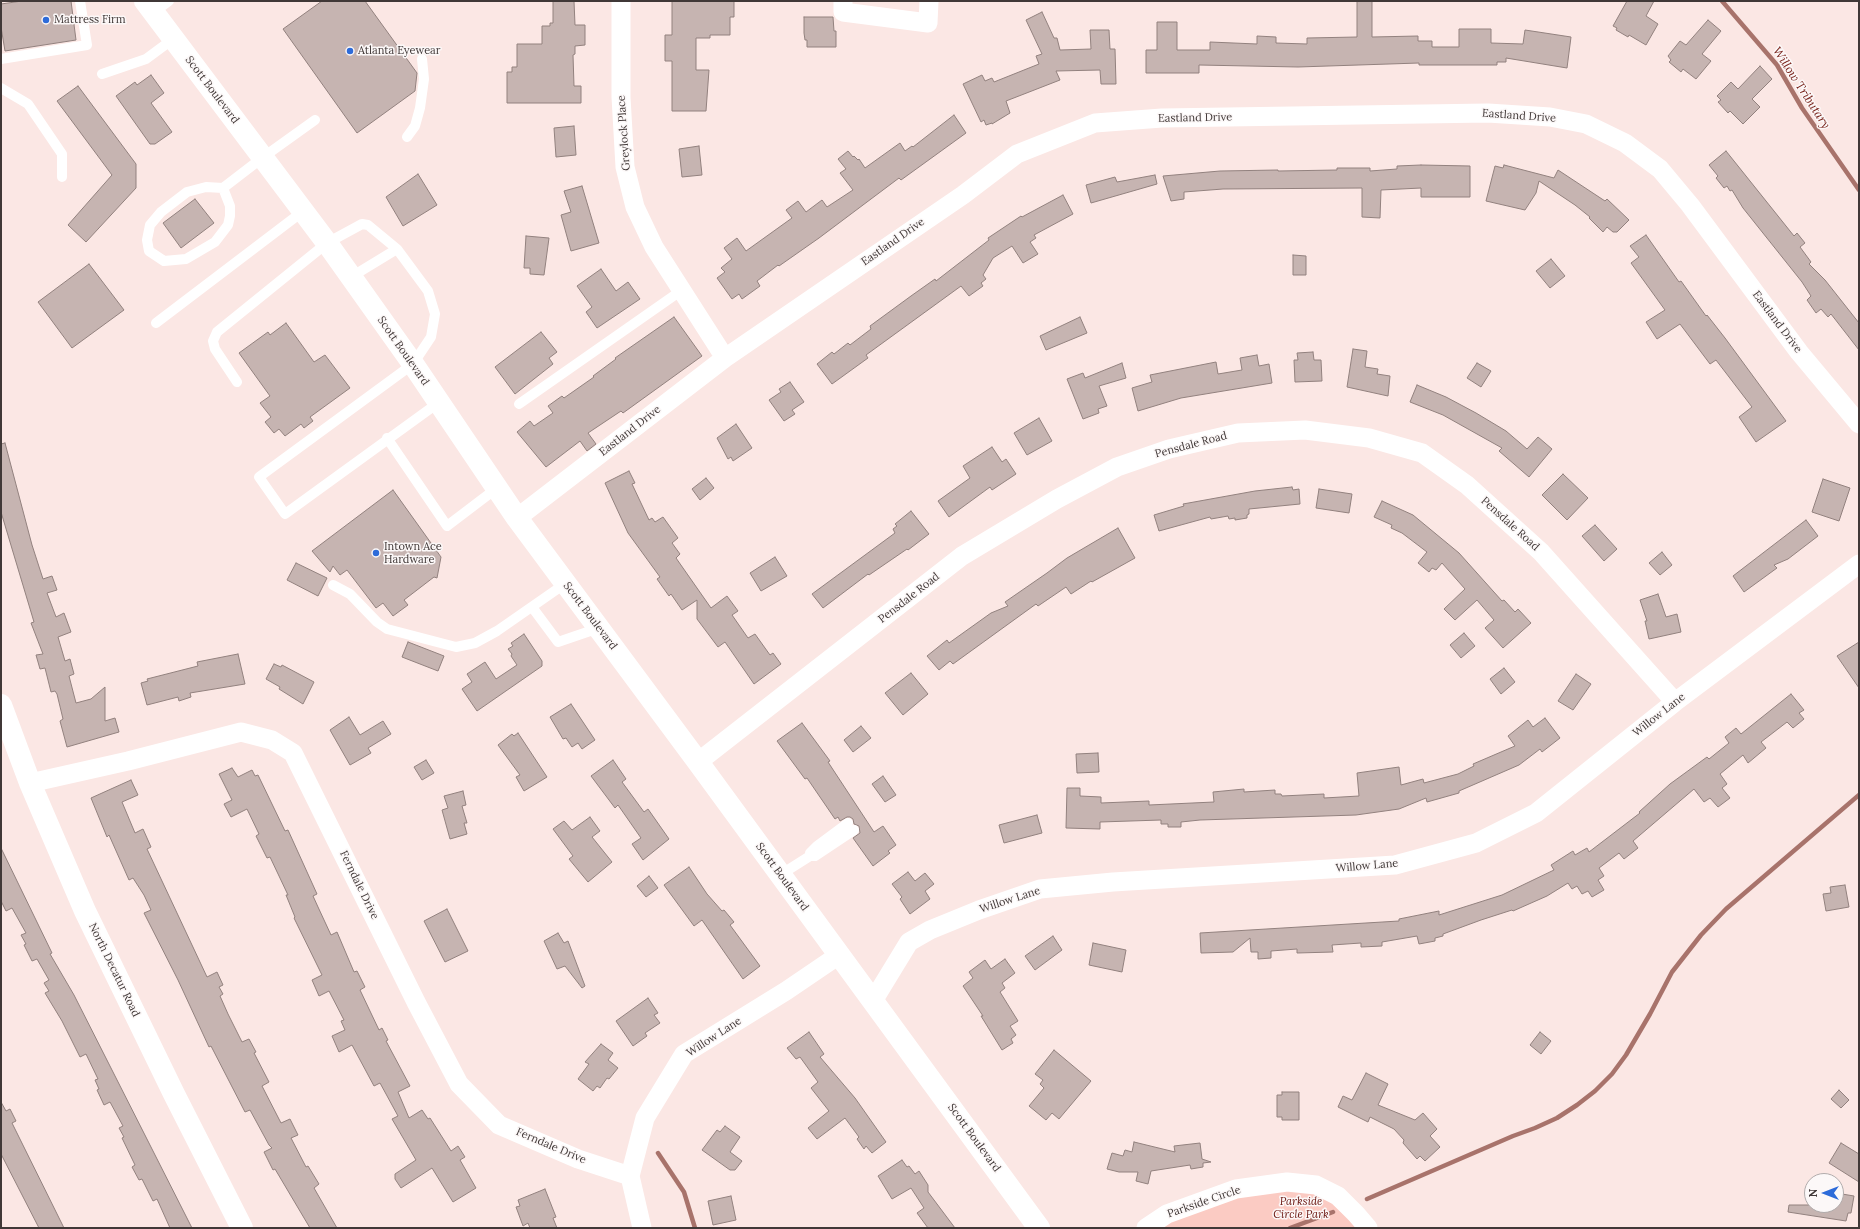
<!DOCTYPE html>
<style>
body{margin:0}
#map{position:relative;width:1860px;height:1229px;overflow:hidden;background:#fbe7e4;font-family:Lora,serif}
canvas{display:block}
.frame{position:absolute;inset:0;border:2px solid #403837;pointer-events:none}
.north{position:absolute;left:1804px;top:1173px;width:40px;height:40px;box-sizing:border-box;background:#fcf8f8;border:1px solid #b1abab;border-radius:50%;rotate:270deg;font-size:11px;font-weight:700;line-height:16px;text-align:center;color:#403837}
.north::after{content:'';display:block;margin:auto;width:14px;height:18px;background:#2d6bd9;clip-path:polygon(50% 0,100% 100%,50% 72%,0 100%)}
</style>
<div id="map">
<canvas width="1860" height="1229"></canvas>
<div class="frame"></div>
<div class="north">N</div>
</div>
<script>
const ctx = document.querySelector('canvas').getContext('2d');
ctx.lineJoin = 'round';
function fill(path, color) { ctx.fillStyle = color; ctx.fill(path, 'evenodd'); }
const shape = rows => new Path2D(rows.map(r => 'M' + r).join(''));
function trace(path, color, width, dash) { ctx.strokeStyle = color; ctx.lineWidth = width; ctx.lineCap = dash ? 'butt' : 'round'; ctx.setLineDash(dash || []); ctx.stroke(path); }
function write(font, color, halo, rows, align = 'center') {
  ctx.font = font + ' Lora,serif'; ctx.lineWidth = 3; ctx.setLineDash([]); ctx.textBaseline = 'middle'; ctx.strokeStyle = halo; ctx.fillStyle = color; for (const [text, x, y, turn = 0] of rows) {
    ctx.save(); ctx.translate(x, y); ctx.rotate((+turn || 0) * Math.PI / 180); ctx.textAlign = isNaN(turn) ? turn : align; if (halo) ctx.strokeText(text, 0, 0); ctx.fillText(text, 0, 0); ctx.restore();
  }
}
const green = shape([
 [1282,1188,1321,1194,1359,1228,1151,1228,1243,1193]
]);
const stream = shape([
 [1722,1,1777,65,1802,108,1859,190],
 [658,1153,684,1192,695,1228],
 [1367,1199,1513,1136,1535,1128,1557,1118,1577,1105,1595,1091,1612,1074,1626,1055,1650,1014,1672,972,1701,935,1726,909,1859,795],
 [1290,1228,1333,1212]
]);
const building = shape([
 [22,1,71,1,76,40,5,51,1,27,1,4,22,1],
 [322,1,365,1,417,73,415,91,357,133,283,29,322,1],
 [553,1,574,1,575,25,585,25,585,45,575,46,575,54,573,55,574,86,581,86,581,103,507,103,507,72,512,72,512,67,517,67,517,44,542,44,542,26,550,26,550,23,553,23,553,1],
 [672,1,734,1,734,17,730,17,730,35,710,35,710,38,696,38,696,70,709,70,706,111,672,111,672,61,665,61,665,35,672,35,672,1],
 [1357,1,1372,1,1372,37,1418,36,1418,41,1432,41,1432,47,1459,47,1459,29,1491,29,1491,43,1523,44,1525,30,1571,37,1567,68,1506,58,1506,62,1497,62,1497,65,1419,65,1419,63,1298,67,1199,65,1199,73,1146,73,1146,50,1157,50,1157,22,1177,22,1177,50,1210,50,1210,42,1257,44,1257,36,1276,37,1276,43,1307,44,1307,38,1357,37,1357,1],
 [1627,1,1654,1,1646,16,1658,24,1646,45,1629,35,1628,37,1616,30,1617,28,1613,26,1627,1],
 [1042,12,1054,38,1057,38,1060,50,1091,49,1090,30,1109,30,1110,49,1115,49,1116,84,1101,84,1100,70,1056,71,1060,80,1006,101,1010,113,992,124,992,123,986,125,984,120,981,122,963,84,982,75,985,81,992,78,994,82,1039,64,1036,56,1042,54,1026,20,1042,12],
 [804,17,833,17,834,31,836,31,836,47,807,47,807,40,805,40,804,33,804,17],
 [1708,20,1721,31,1702,54,1711,61,1696,79,1683,69,1681,72,1669,62,1671,60,1668,56,1680,41,1686,45,1708,20],
 [1760,66,1772,79,1752,99,1760,107,1743,124,1730,111,1728,113,1718,102,1721,100,1717,96,1731,82,1738,89,1760,66],
 [151,75,164,93,151,103,172,132,155,144,150,144,116,96,135,82,137,85,151,75],
 [78,86,136,164,136,188,86,242,68,225,112,175,57,101,78,86],
 [954,115,966,133,901,180,899,178,819,238,779,266,778,265,757,281,760,286,742,299,739,294,732,299,717,278,725,272,721,268,732,259,724,248,737,238,746,251,792,218,786,210,798,201,806,212,822,200,827,207,853,190,840,173,846,169,838,159,848,151,853,157,854,156,858,160,859,159,865,168,900,143,905,151,912,146,913,147,954,115],
 [574,126,576,155,556,157,554,128,574,126],
 [699,146,702,175,682,177,679,149,699,146],
 [1726,151,1794,236,1797,233,1805,243,1800,247,1811,262,1809,264,1825,280,1859,323,1859,350,1831,314,1828,317,1821,309,1816,313,1807,300,1811,296,1802,282,1743,208,1732,190,1730,191,1727,186,1724,188,1716,178,1718,176,1709,165,1726,151],
 [1421,165,1470,166,1470,197,1421,197,1421,188,1381,190,1380,218,1362,217,1362,188,1223,189,1184,192,1184,199,1171,201,1163,176,1220,171,1278,170,1278,171,1337,170,1337,168,1370,168,1370,171,1397,169,1397,166,1421,165],
 [1504,165,1554,178,1558,170,1605,201,1607,199,1629,220,1617,232,1613,232,1607,227,1603,232,1589,218,1590,217,1575,205,1539,181,1536,193,1525,210,1486,201,1495,166,1503,168,1504,165],
 [418,174,437,205,403,226,386,197,418,174],
 [1155,175,1157,184,1091,203,1086,185,1115,177,1117,182,1155,175],
 [582,186,599,243,571,251,561,215,571,212,564,191,582,186],
 [1063,195,1073,214,1034,235,1036,238,1030,242,1038,254,1023,263,1012,246,993,258,983,275,986,279,981,283,983,286,969,296,961,286,866,355,868,358,832,384,817,364,832,352,834,354,848,343,850,345,871,329,870,326,911,296,935,279,936,281,989,240,988,238,1021,216,1022,217,1063,195],
 [195,199,214,223,181,248,163,223,195,199],
 [1646,235,1679,282,1681,281,1706,316,1707,315,1725,338,1786,421,1756,442,1739,417,1752,407,1716,360,1710,364,1680,324,1657,339,1646,322,1665,310,1631,263,1639,257,1630,246,1646,235],
 [526,236,549,238,544,275,530,274,530,268,524,268,526,236],
 [1293,255,1306,256,1306,275,1293,275,1293,255],
 [1551,259,1565,276,1550,288,1536,271,1551,259],
 [89,264,124,310,72,348,38,302,89,264],
 [601,269,616,291,628,282,640,299,597,328,586,312,592,307,577,286,601,269],
 [674,317,702,356,623,413,621,411,588,433,596,444,587,451,580,441,546,467,517,432,530,421,534,426,553,413,548,406,562,396,564,398,594,377,593,376,616,359,615,358,674,317],
 [1080,317,1087,333,1046,350,1040,336,1080,317],
 [286,323,314,362,325,355,350,388,310,417,313,421,304,428,301,424,285,436,279,429,274,433,265,422,271,417,260,403,270,396,239,353,268,332,270,335,286,323],
 [541,332,557,352,549,358,553,364,515,394,495,367,541,332],
 [1353,349,1367,351,1365,367,1378,369,1377,374,1390,376,1388,396,1347,387,1353,349],
 [1313,352,1314,360,1321,360,1322,381,1295,382,1294,360,1298,360,1297,353,1313,352],
 [1257,355,1259,366,1269,364,1272,383,1181,398,1138,411,1132,388,1152,382,1150,375,1216,362,1218,374,1242,370,1240,358,1257,355],
 [1122,363,1126,378,1099,386,1107,406,1098,409,1099,413,1083,419,1067,379,1083,373,1085,378,1122,363],
 [1477,363,1491,371,1481,387,1467,378,1477,363],
 [790,382,804,402,792,410,795,414,784,421,769,400,781,392,779,389,790,382],
 [1417,385,1446,397,1476,413,1506,431,1527,449,1538,437,1552,449,1529,477,1499,451,1502,448,1443,415,1410,402,1417,385],
 [1039,418,1052,441,1027,455,1014,433,1039,418],
 [736,424,752,448,733,461,731,457,728,459,717,438,736,424],
 [5,443,32,545,43,579,52,576,57,590,47,593,56,617,64,613,71,632,58,637,65,661,70,659,74,674,69,676,76,703,91,699,105,687,105,721,115,718,119,732,67,747,60,721,63,719,57,694,55,691,51,692,45,668,40,669,36,655,43,654,31,623,34,622,1,512,1,444,5,443],
 [992,447,1002,462,1006,459,1016,474,992,490,990,487,949,517,938,501,970,478,963,466,992,447],
 [629,471,635,483,632,484,649,520,652,518,655,522,663,517,678,538,672,543,680,554,676,558,711,608,727,596,738,611,732,615,748,638,755,634,770,655,773,653,781,664,754,684,725,642,718,647,697,619,697,600,682,610,671,594,669,596,657,579,660,577,628,533,605,483,629,471],
 [1563,474,1588,498,1567,520,1542,495,1563,474],
 [706,478,714,488,700,500,692,489,706,478],
 [1823,479,1850,488,1839,521,1812,512,1823,479],
 [1292,487,1293,490,1299,489,1300,504,1249,509,1249,514,1247,515,1247,518,1235,520,1235,518,1229,519,1228,516,1211,519,1210,517,1159,531,1154,515,1184,506,1183,504,1255,491,1292,487],
 [1319,489,1352,494,1349,513,1316,508,1319,489],
 [393,490,441,557,437,578,434,577,404,600,408,605,393,616,383,603,376,608,347,570,340,575,333,566,330,572,312,551,393,490],
 [1382,501,1413,515,1459,553,1502,601,1504,600,1515,612,1518,609,1531,623,1503,648,1485,628,1494,620,1477,600,1455,620,1444,609,1465,589,1442,563,1436,570,1432,568,1429,572,1418,563,1427,552,1402,533,1391,528,1392,525,1374,517,1382,501],
 [911,511,929,534,908,550,907,549,869,575,868,574,823,608,812,594,895,533,893,529,897,526,895,524,911,511],
 [1806,520,1818,536,1788,559,1774,565,1777,568,1744,592,1733,576,1806,520],
 [1595,525,1617,549,1604,561,1582,536,1595,525],
 [1118,528,1135,558,1092,582,1091,581,1071,594,1066,587,1038,606,1036,604,953,664,950,661,939,670,927,656,947,640,949,643,991,613,1008,606,1005,602,1047,573,1067,558,1118,528],
 [1662,552,1672,565,1660,575,1649,563,1662,552],
 [775,557,787,576,761,591,750,573,775,557],
 [296,563,327,578,318,596,287,580,296,563],
 [1658,594,1666,617,1677,614,1681,632,1649,639,1645,621,1647,621,1640,600,1658,594],
 [1464,633,1475,646,1461,658,1450,645,1464,633],
 [524,634,542,661,542,666,477,711,462,689,472,682,467,674,485,662,496,679,517,665,511,656,512,654,508,649,513,646,511,643,524,634],
 [408,642,444,656,438,671,402,657,408,642],
 [1859,642,1859,688,1837,656,1859,642],
 [238,654,245,684,190,693,191,697,179,701,178,697,147,705,141,683,148,681,147,679,198,666,197,662,238,654],
 [274,664,281,667,282,665,314,682,303,704,279,689,280,687,266,679,274,664],
 [1504,668,1515,682,1501,694,1490,679,1504,668],
 [911,673,928,694,903,715,885,693,911,673],
 [1576,674,1591,684,1573,710,1558,701,1576,674],
 [1791,694,1804,710,1799,713,1804,719,1793,728,1787,722,1761,742,1766,748,1748,763,1743,755,1720,774,1727,784,1722,788,1730,798,1718,807,1710,798,1704,802,1694,789,1633,841,1638,848,1624,859,1619,853,1599,868,1604,876,1598,880,1604,890,1592,897,1588,891,1582,894,1577,886,1572,889,1568,883,1547,896,1513,911,1512,910,1481,920,1443,934,1443,936,1435,938,1435,941,1419,944,1417,936,1382,942,1382,946,1361,947,1361,943,1332,945,1333,952,1297,953,1297,949,1271,951,1271,958,1258,959,1258,952,1251,952,1250,938,1233,952,1201,953,1200,933,1399,921,1399,919,1439,911,1439,915,1502,895,1554,870,1551,865,1573,851,1575,855,1587,848,1589,852,1640,813,1639,812,1670,784,1707,757,1709,759,1729,743,1725,737,1736,728,1741,734,1791,694],
 [571,704,595,740,582,749,578,743,572,747,566,738,563,739,550,717,571,704],
 [349,717,360,735,383,721,391,734,368,748,371,753,350,765,330,730,349,717],
 [1545,718,1560,738,1542,752,1540,749,1519,765,1459,791,1459,793,1427,802,1426,798,1399,809,1356,815,1200,820,1181,822,1181,827,1168,827,1168,824,1161,824,1161,820,1100,822,1100,829,1066,828,1067,788,1080,788,1080,796,1101,797,1101,803,1149,801,1149,805,1214,802,1213,792,1244,789,1244,792,1275,790,1275,794,1281,794,1282,796,1324,794,1324,798,1359,796,1357,773,1399,767,1401,785,1423,779,1424,783,1458,774,1474,766,1473,764,1515,746,1508,736,1528,720,1533,727,1545,718],
 [802,723,830,761,828,762,874,832,883,826,896,845,888,851,890,853,873,866,853,838,860,833,859,826,854,824,853,819,850,817,847,817,840,821,838,817,835,819,807,778,805,779,777,741,802,723],
 [861,726,871,738,853,752,844,740,861,726],
 [518,733,547,777,524,791,516,777,520,775,498,745,512,734,514,736,518,733],
 [1098,753,1099,772,1077,773,1076,754,1098,753],
 [426,760,434,773,422,780,414,767,426,760],
 [613,760,626,779,622,782,644,812,648,809,669,839,643,860,632,844,641,838,618,805,615,808,591,776,613,760],
 [232,768,238,777,252,770,255,776,258,775,285,831,288,830,317,894,313,896,318,907,331,935,337,932,354,972,357,971,365,987,360,990,379,1030,382,1028,388,1040,386,1041,410,1086,398,1092,409,1118,422,1110,428,1119,430,1118,451,1151,458,1146,465,1157,460,1160,476,1188,453,1202,432,1168,401,1188,395,1179,395,1174,416,1160,392,1119,398,1116,380,1083,374,1086,352,1045,339,1052,332,1036,345,1030,341,1021,344,1020,329,991,319,996,312,980,322,975,294,918,295,917,286,895,288,895,270,857,267,858,256,836,259,834,247,809,231,817,224,804,232,800,219,774,232,768],
 [883,776,896,795,885,802,872,784,883,776],
 [131,780,138,795,122,802,135,833,143,829,151,847,147,849,207,977,217,972,223,985,219,987,223,994,220,996,228,1014,242,1042,249,1039,256,1052,254,1053,269,1082,262,1086,281,1123,290,1119,298,1135,291,1138,306,1167,308,1166,319,1184,314,1188,337,1228,310,1228,275,1169,273,1170,264,1152,272,1148,269,1145,250,1110,245,1112,211,1046,209,1047,178,980,144,913,151,910,144,895,133,878,129,880,109,835,107,837,91,798,131,780],
 [463,791,466,805,462,806,467,823,464,823,467,834,450,839,442,810,448,808,444,796,463,791],
 [1037,815,1042,833,1004,843,999,825,1037,815],
 [590,817,600,831,592,837,612,862,588,882,569,859,573,856,553,829,564,821,572,830,590,817],
 [1,848,52,953,50,954,74,995,192,1228,170,1228,157,1199,153,1201,142,1179,139,1180,132,1167,135,1165,122,1138,124,1137,119,1128,123,1126,110,1102,104,1105,97,1090,99,1089,95,1080,98,1079,86,1054,80,1057,62,1021,45,993,49,991,44,983,49,980,37,959,32,961,24,945,26,944,21,935,26,933,12,908,6,911,1,901,1,848],
 [689,867,707,894,722,911,724,910,734,922,730,925,760,966,743,979,702,920,694,926,664,885,689,867],
 [908,872,915,881,925,873,934,884,925,891,930,899,910,914,900,899,902,897,892,884,908,872],
 [649,876,658,888,646,897,637,886,649,876],
 [1845,885,1849,907,1826,911,1823,894,1831,893,1830,887,1845,885],
 [447,909,468,951,445,962,424,921,447,909],
 [558,933,564,943,568,941,585,986,582,988,565,966,557,969,544,941,558,933],
 [1053,936,1062,950,1035,970,1025,956,1053,936],
 [1093,943,1126,950,1122,972,1089,965,1093,943],
 [1005,959,1015,973,1002,983,1005,988,1000,992,1018,1021,1010,1026,1016,1035,1011,1039,1013,1043,1002,1050,981,1016,983,1016,963,986,973,978,969,972,985,960,991,969,1005,959],
 [648,998,658,1013,654,1015,660,1023,645,1033,647,1036,633,1046,616,1021,648,998],
 [809,1032,824,1054,820,1057,855,1098,886,1142,872,1153,866,1146,864,1149,857,1139,859,1137,845,1118,817,1139,808,1128,829,1111,811,1088,818,1082,800,1057,796,1059,787,1048,809,1032],
 [1540,1032,1551,1041,1541,1054,1530,1045,1540,1032],
 [601,1044,613,1053,608,1060,618,1068,609,1079,607,1078,600,1088,597,1086,593,1091,578,1079,589,1064,585,1062,601,1044],
 [1054,1050,1091,1081,1059,1119,1052,1113,1046,1120,1029,1106,1044,1088,1040,1084,1043,1080,1035,1074,1054,1050],
 [1366,1073,1388,1084,1378,1105,1415,1120,1423,1113,1437,1129,1430,1136,1440,1147,1425,1161,1420,1156,1417,1159,1403,1143,1404,1140,1394,1129,1370,1117,1368,1122,1338,1107,1343,1096,1352,1100,1366,1073],
 [1839,1090,1849,1100,1841,1108,1831,1099,1839,1090],
 [1282,1092,1299,1092,1299,1120,1282,1120,1282,1117,1277,1117,1277,1095,1282,1095,1282,1092],
 [1,1102,6,1111,10,1109,16,1121,12,1123,64,1228,39,1228,1,1154,1,1102],
 [725,1126,740,1137,730,1152,742,1161,735,1170,730,1170,702,1150,717,1130,720,1132,725,1126],
 [1134,1142,1175,1152,1174,1146,1200,1143,1202,1159,1211,1162,1203,1163,1203,1167,1191,1169,1190,1165,1151,1171,1148,1184,1136,1181,1138,1172,1119,1172,1107,1169,1112,1153,1123,1156,1125,1150,1132,1152,1134,1142],
 [1841,1143,1859,1154,1859,1182,1829,1163,1841,1143],
 [902,1160,907,1167,909,1166,915,1174,919,1171,928,1185,928,1192,955,1228,928,1228,917,1213,924,1208,911,1188,892,1199,878,1176,902,1160],
 [545,1189,556,1217,553,1218,557,1228,530,1228,528,1223,523,1226,516,1207,520,1206,518,1200,545,1189],
 [1836,1193,1854,1196,1851,1213,1848,1213,1846,1221,1788,1212,1789,1205,1836,1205,1836,1193],
 [731,1196,736,1220,713,1225,708,1201,731,1196]
]);
const lane = shape([
 [154,12,169,1],
 [1,59,87,45,80,1],
 [102,74,146,59,173,39],
 [1,88,28,104,62,154,62,177],
 [407,137,415,126,420,108,424,79,422,59],
 [223,188,230,206,230,216,228,225,215,242,186,259,164,261,149,251,147,240,150,225,161,212,187,192,206,187,223,188,262,158,315,120],
 [351,277,397,249],
 [156,323,302,212],
 [237,382,215,349,213,341,217,332,327,243,362,224,368,225,397,249,428,291,435,314,431,337,413,364,259,477,285,514,438,403],
 [519,404,682,290],
 [387,438,447,526,497,488],
 [333,585,350,594,377,622,387,629,456,647,475,643,497,631,566,583],
 [532,607,558,642,599,628],
 [810,856,815,856,854,830],
 [780,875,810,856,810,853,817,846,848,823]
]);
const street = shape([
 [621,1,621,97,625,167,635,207,654,247,725,358],
 [843,1,843,12,928,23,929,1],
 [517,518,725,358,963,195,1017,154,1095,123,1162,118,1488,113,1550,117,1586,124,1625,143,1660,169,1690,205,1799,352,1859,424],
 [698,762,962,556,1057,499,1117,467,1169,449,1238,433,1305,430,1369,438,1422,453,1467,485,1541,552,1675,702],
 [30,783,128,761,241,732,272,740,293,753,416,1002,459,1084,499,1125,578,1159,630,1176],
 [873,1001,909,942,930,930,979,910,1040,889,1113,882,1395,865,1476,843,1536,813,1675,702,1859,564],
 [642,1228,630,1176,645,1118,684,1054,786,991,839,955],
 [1146,1228,1167,1214,1236,1189,1287,1182,1316,1185,1338,1196,1356,1214,1368,1228]
]);
const secondary = shape([
 [1,705,30,783,85,911,174,1094,242,1228]
]);
const highway = shape([
 [145,1,327,243,413,364,517,518,698,762,1039,1228]
]);
const markers = [
 [46,20,4,"#2d6bd9"],
 [350,51,4,"#2d6bd9"],
 [376,553,4,"#2d6bd9"]
];
const poiNames = [
 ["Mattress Firm",54,20],
 ["Atlanta Eyewear",358,51],
 ["Intown Ace",384,547],
 ["Hardware",384,560]
];
const streetNames = [
 ["Scott Boulevard",212,90,53],
 ["Eastland Drive",1519,116,4],
 ["Eastland Drive",1195,118,-1],
 ["Greylock Place",624,133,-94],
 ["Eastland Drive",893,242,-35],
 ["Eastland Drive",1777,322,53],
 ["Scott Boulevard",403,351,55],
 ["Eastland Drive",630,431,-38],
 ["Pensdale Road",1191,445,-15],
 ["Pensdale Road",1510,524,42],
 ["Pensdale Road",909,598,-38],
 ["Scott Boulevard",590,616,53],
 ["Willow Lane",1659,715,-38],
 ["Willow Lane",1367,866,-5],
 ["Scott Boulevard",782,877,54],
 ["Ferndale Drive",359,885,64],
 ["Willow Lane",1010,900,-18],
 ["North Decatur Road",114,970,64],
 ["Willow Lane",714,1037,-33],
 ["Scott Boulevard",974,1138,54],
 ["Ferndale Drive",551,1146,23],
 ["Parkside Circle",1204,1202,-19]
];
const parkNames = [
 ["Parkside",1301,1202],
 ["Circle Park",1301,1215]
];
const waterNames = [
 ["Willow Tributary",1801,88,57]
];
fill(green, '#fbcbc3');
trace(stream, '#a8736b', 4.5);
fill(building, '#c6b4b1');
trace(building, '#92817e', 1);
trace(lane, '#fff', 10);
trace(street, '#fff', 19);
trace(secondary, '#fff', 22);
trace(highway, '#fff', 22);
for (const [x, y, r, color] of markers) { const dot = new Path2D(); dot.arc(x, y, r, 0, 2 * Math.PI); ctx.fillStyle = color; ctx.fill(dot); trace(dot, '#fcf8f8', 1.5); }
write('11px', '#403837', '#fcf8f8', poiNames, 'left');
write('11px', '#403837', '#fcf8f8', streetNames);
write('italic 11px', '#6a150f', '#fcf8f8', parkNames);
write('italic 12px', '#7a251d', '#fcf8f8', waterNames);
</script>
